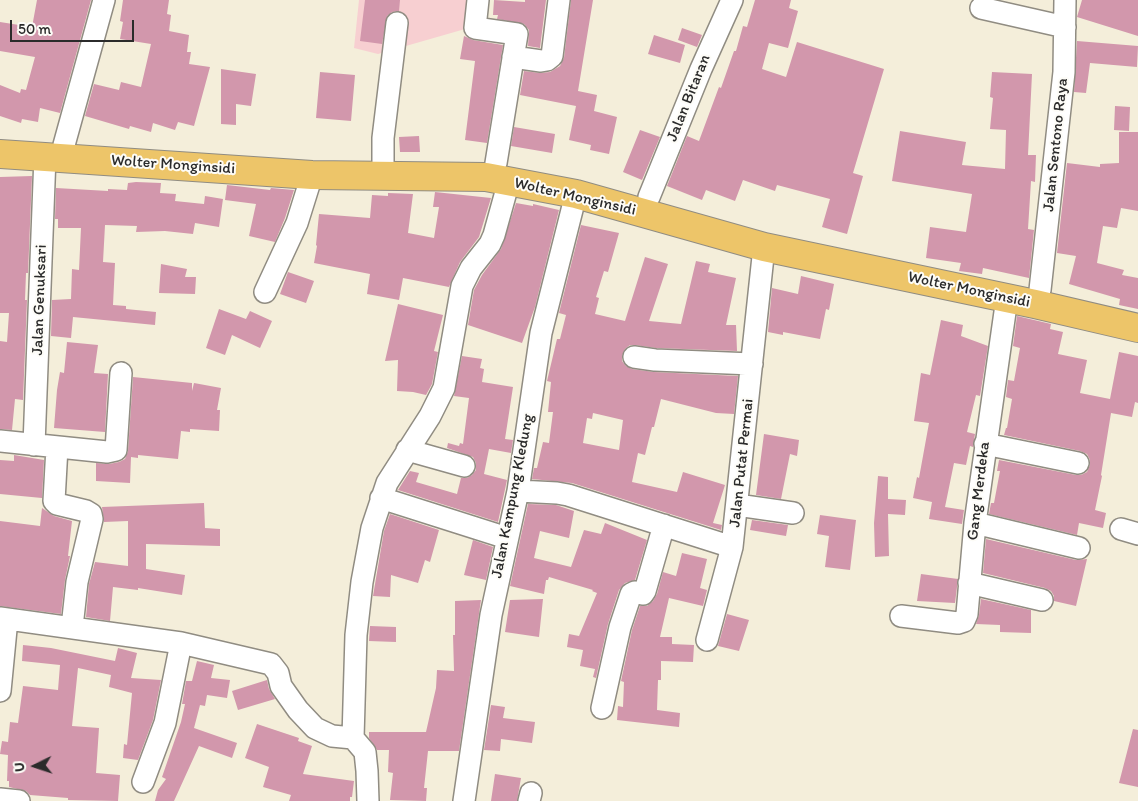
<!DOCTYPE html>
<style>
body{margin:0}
#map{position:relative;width:1138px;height:801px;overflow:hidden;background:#f4eeda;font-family:Itim,sans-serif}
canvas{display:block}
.north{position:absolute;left:10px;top:741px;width:50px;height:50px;-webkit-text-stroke:4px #fdfcf7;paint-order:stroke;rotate:266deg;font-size:14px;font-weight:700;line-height:20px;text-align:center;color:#2b2b2b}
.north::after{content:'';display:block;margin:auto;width:18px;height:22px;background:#2b2b2b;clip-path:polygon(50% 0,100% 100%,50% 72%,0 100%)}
.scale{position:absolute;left:10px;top:20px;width:124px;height:22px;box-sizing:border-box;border:2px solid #2b2b2b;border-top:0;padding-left:6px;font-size:15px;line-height:18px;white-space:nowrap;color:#2b2b2b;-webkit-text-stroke:4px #fdfcf7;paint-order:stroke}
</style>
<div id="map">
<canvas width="1138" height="801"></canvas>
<div class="north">U</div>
<div class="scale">50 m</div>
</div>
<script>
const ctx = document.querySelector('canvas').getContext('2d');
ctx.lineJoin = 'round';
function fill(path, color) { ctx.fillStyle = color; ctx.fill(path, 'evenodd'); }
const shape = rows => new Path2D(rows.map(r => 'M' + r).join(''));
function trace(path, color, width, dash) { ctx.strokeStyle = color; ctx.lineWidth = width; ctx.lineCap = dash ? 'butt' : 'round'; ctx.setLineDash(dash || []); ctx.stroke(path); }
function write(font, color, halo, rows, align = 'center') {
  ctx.font = font + ' Itim,sans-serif'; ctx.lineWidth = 4; ctx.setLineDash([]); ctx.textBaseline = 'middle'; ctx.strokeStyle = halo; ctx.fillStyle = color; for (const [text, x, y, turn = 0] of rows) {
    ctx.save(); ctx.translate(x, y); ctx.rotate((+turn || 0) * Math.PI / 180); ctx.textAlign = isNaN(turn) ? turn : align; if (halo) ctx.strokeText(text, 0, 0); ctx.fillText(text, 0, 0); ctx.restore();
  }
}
const built = shape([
 [359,0,476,0,472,27,378,54,354,48]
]);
const building = shape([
 [37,0,91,0,60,113,40,108,38,122,22,119,21,123,0,116,0,85,20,93,21,89,26,90,35,57,0,51,0,22,32,27],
 [123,0,169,0,167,14,171,15,169,31,189,35,187,52,191,52,189,64,210,67,194,126,178,122,175,130,153,123,151,132,130,126,129,129,85,116,94,84,119,90,121,82,141,87,151,44,120,39,123,22,120,21],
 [365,0,400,0,399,11,392,12,387,16,382,44,360,41],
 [494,0,525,2,525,0,546,0,540,48,528,46,529,30,524,24,497,19,498,15,493,15],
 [571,0,593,0,578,91,597,95,594,111,617,117,609,154,590,150,591,145,569,140,576,106,520,95,524,71,540,73,550,72,560,66,564,58],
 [755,0,791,0,789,8,798,11,788,48,769,43,762,69,786,77,797,42,884,69,853,173,863,176,847,234,822,227,830,199,777,185,775,191,743,180,735,201,706,190,702,200,667,186,687,136,699,141,719,87,721,88,734,51,736,51,743,26,747,27],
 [1082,0,1138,0,1138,36,1077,17],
 [682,28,702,35,697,47,678,40],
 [654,35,685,45,680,63,648,54],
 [464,36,473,40,503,45,487,143,465,140,475,61,460,59],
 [1077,41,1138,46,1137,67,1090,63,1086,93,1074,92],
 [221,69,256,74,251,106,236,104,236,125,221,124],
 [320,72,355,75,351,121,316,118],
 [992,72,1032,74,1028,155,1036,155,1035,182,1031,181,1028,229,1034,230,1029,278,983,268,982,274,959,271,961,263,926,258,930,227,966,232,972,194,892,181,900,131,966,142,962,165,1005,169,1006,130,990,129,993,98,990,97],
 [1115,106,1130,107,1129,131,1114,130],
 [514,127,555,134,552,153,511,146],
 [640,130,660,137,642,180,623,172],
 [1119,132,1138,132,1138,211,1121,208,1117,228,1103,226,1097,263,1124,270,1122,275,1138,278,1138,309,1119,305,1120,299,1069,284,1076,256,1057,253,1067,163,1100,167,1100,164,1119,163],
 [419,136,420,152,400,152,399,137],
 [32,176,28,273,26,273,25,300,27,300,23,400,15,399,12,430,0,429,0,341,7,342,9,313,0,313,0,177],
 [136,182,161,183,160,193,176,194,175,201,204,204,205,196,223,199,219,227,195,223,193,234,165,231,136,232,137,226,105,225,103,262,115,263,113,305,126,306,126,309,156,312,155,325,73,317,71,338,51,336,52,300,71,299,72,269,79,270,81,228,58,228,58,219,55,219,56,188,108,191,108,189,127,190,128,183],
 [227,185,270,190,271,188,294,190,285,218,275,242,249,236,256,204,225,200],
 [435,192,491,198,479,237,460,262,449,287,403,278,399,300,367,294,370,274,314,263,317,246,316,245,319,214,370,218,372,195,388,196,388,193,413,194,408,233,434,238,439,207,433,207],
 [516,203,533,206,533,204,559,210,535,307,522,343,468,325,474,290,482,275,501,249],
 [581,225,619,233,608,272,604,271,596,297,599,298,595,314,625,321,645,257,668,264,649,321,681,324,696,261,710,264,708,272,736,278,726,325,736,325,737,351,656,348,635,345,630,345,625,349,622,356,622,361,626,366,632,369,654,372,738,376,734,414,716,413,661,399,654,427,652,427,645,455,638,453,632,482,677,492,683,472,725,485,713,523,722,525,721,530,572,483,532,479,534,468,537,468,543,442,549,443,553,412,548,412,551,382,547,381,557,339,560,339,566,315,559,313],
 [593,413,623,420,619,450,583,443,587,418,592,419],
 [161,264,187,269,185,277,196,277,195,294,159,293],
 [288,272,314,281,306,303,280,294],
 [801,276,834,284,829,310,826,309,820,339,783,332,783,335,768,332,772,288,798,294],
 [398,304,443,315,434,351,438,352,432,384,426,395,413,392,397,391,398,360,385,361],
 [219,309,246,319,250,311,272,321,260,348,232,335,225,355,206,348],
 [1017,316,1051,324,1050,329,1063,332,1058,354,1087,360,1080,393,1110,399,1119,352,1138,356,1138,403,1135,402,1132,417,1111,413,1101,475,1102,476,1095,510,1106,513,1103,528,1079,523,1077,535,989,514,991,503,994,503,1000,471,997,471,999,460,1076,475,1081,475,1087,472,1090,465,1090,460,1087,454,1080,451,1004,435,1006,428,1007,428,1012,399,1006,397,1008,380,1014,381,1020,348,1013,346],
 [941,320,963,325,961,336,988,346,980,396,976,395,967,432,975,434,973,447,970,446,966,465,954,463,945,507,964,510,962,524,929,519,932,502,913,498,917,477,919,478,929,423,914,421,921,373,930,375],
 [67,342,98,345,94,373,108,374,105,432,54,428,57,390,60,372,64,373],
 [462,356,482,359,480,368,484,369,482,382,513,387,505,439,513,440,511,453,489,449,484,474,507,480,498,522,398,490,410,471,419,473,416,482,457,494,461,478,467,478,472,475,476,470,476,463,473,457,447,448,448,443,459,446,460,443,463,444,469,398,454,396],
 [133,377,192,383,192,391,194,383,221,388,217,410,220,410,219,431,190,429,190,432,181,431,178,459,138,455,138,458,131,457,130,483,96,481,96,463,109,464,119,462,125,459,128,451],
 [764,434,799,440,797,456,790,454,781,499,756,495],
 [14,455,44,460,42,498,0,494,0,460,14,461],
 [878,476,888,477,888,499,906,500,905,515,888,514,889,556,875,557,874,523],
 [204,503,205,528,220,529,220,546,146,544,146,569,185,575,182,595,138,588,138,590,113,587,110,621,86,617,89,584,95,562,128,566,128,521,104,522,102,507],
 [528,504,556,505,574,511,569,538,540,531,534,558,571,567,584,530,601,534,605,523,647,540,635,580,625,583,619,590,608,624,596,678,593,677,595,669,580,666,583,650,567,647,569,634,579,636,597,593,592,591,593,590,549,577,548,580,546,580,544,594,510,586],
 [42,508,54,516,72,521,68,556,70,556,65,580,61,614,0,606,0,521,40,526],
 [390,514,439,530,430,562,425,560,418,583,391,575,390,597,373,596,384,531],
 [820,515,856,520,850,570,825,567,829,536,817,534],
 [752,520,788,525,786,536,750,530],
 [986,539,1076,560,1087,559,1076,606,1054,601,1054,596,1051,591,1045,588,983,573],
 [473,540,493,547,486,580,464,575],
 [682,553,707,559,700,588,707,590,703,606,669,598,660,637,672,637,672,644,694,645,693,662,661,661,661,680,658,680,657,710,680,713,679,727,617,720,618,706,623,707,624,682,621,681,632,630,640,606,647,606,653,601,657,594,663,572,676,576],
 [921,574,958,579,955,603,917,601],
 [543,599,539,637,505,632,510,600],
 [981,599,1031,610,1031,633,1000,632,1000,625,976,624,979,615],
 [481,600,459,751,428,751,424,788,427,788,426,801,390,800,393,773,388,772,389,750,377,750,369,738,369,732,426,732,436,688,437,670,454,671,453,635,455,635,455,601],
 [727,614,749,620,739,651,718,646],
 [370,626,396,627,396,642,369,641],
 [23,645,51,648,115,661,118,648,137,653,131,678,161,680,153,720,138,760,123,758,124,744,127,745,132,693,109,687,111,675,78,668,72,726,99,728,96,773,120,775,118,801,68,800,68,798,30,795,26,791,9,787,9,781,7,781,8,755,0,754,2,741,8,742,10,722,18,723,23,686,58,690,60,665,22,661],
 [197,661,214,665,211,678,230,680,227,698,207,695,205,706,200,705,194,728,237,743,232,758,199,746,174,801,155,801,158,790,166,779,162,777,181,722,185,704,182,704,186,681,192,681],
 [267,680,269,689,275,699,238,710,232,691],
 [491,705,505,707,503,718,535,722,532,743,501,739,500,751,484,750],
 [257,724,299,738,298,741,312,746,303,774,354,781,352,797,350,797,350,801,289,801,291,795,263,787,269,767,245,758],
 [1133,729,1138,730,1138,787,1119,783],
 [495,774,521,778,517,801,491,801]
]);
const minor = shape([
 [478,0,475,28,517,34,496,163],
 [981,8,1065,27],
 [513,57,541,61,547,60,552,56,559,0],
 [64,145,104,0],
 [383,175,383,138,397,23],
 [649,197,701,69,732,0],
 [1040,290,1064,72,1065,0],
 [265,292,297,223,312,175],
 [634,357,655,360,752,364],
 [0,441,107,452,116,450,121,373],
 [985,444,1078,463],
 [34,445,45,156],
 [57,447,54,501,57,504,86,511,91,514,92,519,77,582,72,627],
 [407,450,464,466],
 [518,491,557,493,568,495,732,547,764,247],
 [381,498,507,538],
 [737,505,793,513],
 [975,523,1079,548],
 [1121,529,1138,534],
 [969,583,1042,600],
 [901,616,958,623,964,621,967,614,975,523,1007,298],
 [0,618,181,643,271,664,278,673,281,686,298,710,315,728,332,736,353,738],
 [707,640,732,547],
 [0,691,7,619],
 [602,708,620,627,631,594,635,592,643,594,645,591,664,525],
 [143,782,165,723,181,643],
 [0,799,19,801],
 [368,801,367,771,365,752,353,738,356,635,362,582,372,528,387,483,430,416,444,388,462,286,471,268,490,244,494,235,509,181],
 [464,801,491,615,518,491,541,333,576,194],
 [529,801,531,793]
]);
const major = shape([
 [0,154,312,175,486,177,576,194,764,247,1035,304,1138,328]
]);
const streetNames = [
 ["Jalan Bitaran",689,98,-68],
 ["Jalan Sentono Raya",1056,145,-84],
 ["Wolter Monginsidi",173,165,4],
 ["Wolter Monginsidi",575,197,13],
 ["Wolter Monginsidi",969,290,12],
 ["Jalan Genuksari",40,300,-88],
 ["Jalan Putat Permai",742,463,-84],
 ["Gang Merdeka",979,491,-83],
 ["Jalan Kampung Kledung",513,496,-79]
];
fill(built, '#f7cfd1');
fill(building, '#d297ac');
trace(minor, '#908c82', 24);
trace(major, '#908c82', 30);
trace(minor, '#fff', 21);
trace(major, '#edc569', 28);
write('16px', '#2b2b2b', '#fdfcf7', streetNames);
</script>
